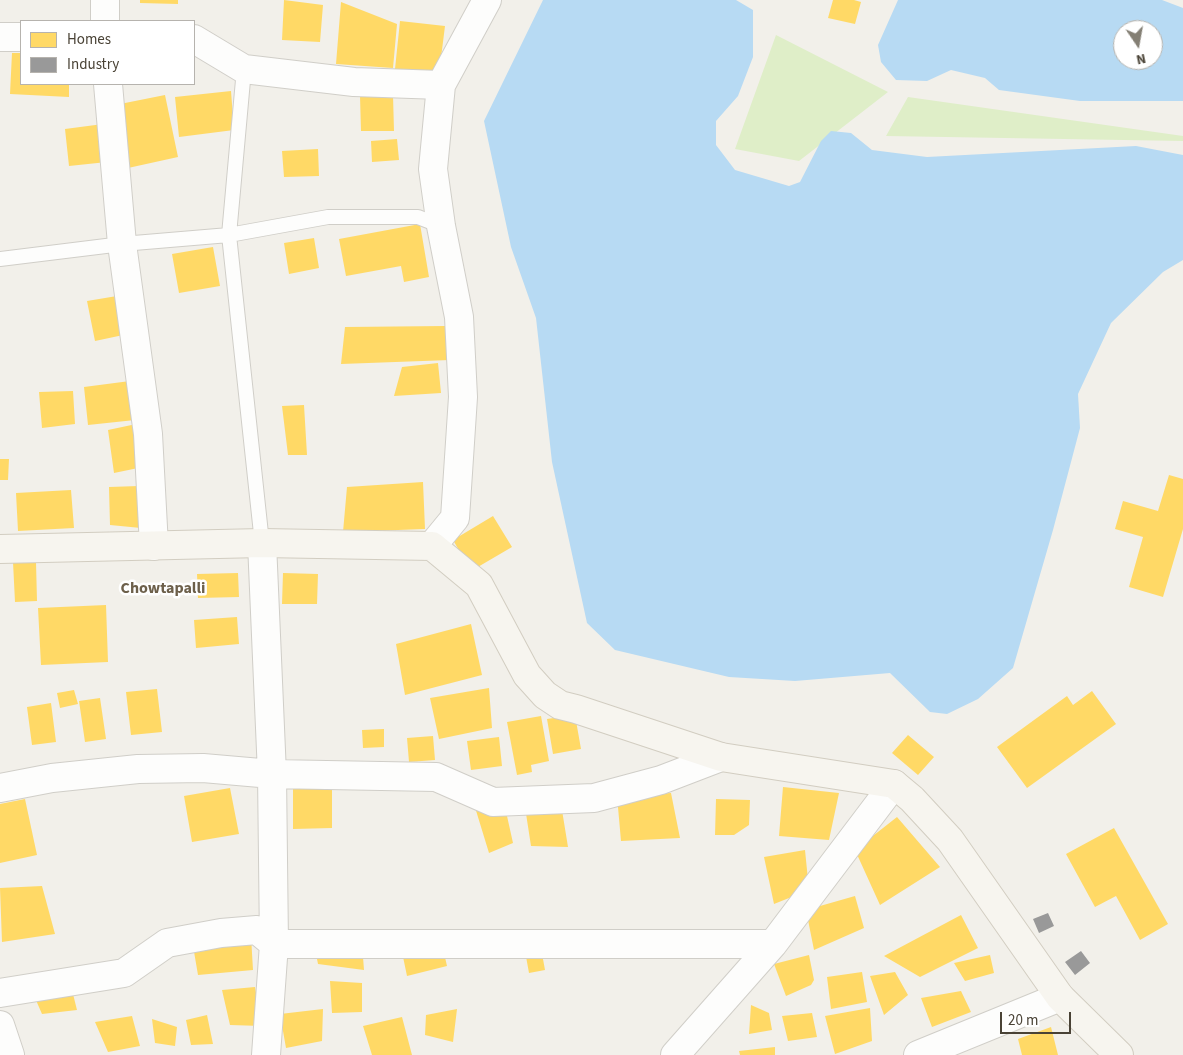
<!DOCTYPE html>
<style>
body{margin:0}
#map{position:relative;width:1183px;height:1055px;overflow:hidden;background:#f2f0ea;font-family:"Source Sans 3",sans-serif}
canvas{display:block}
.legend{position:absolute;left:20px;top:20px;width:175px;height:65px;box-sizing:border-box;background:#fff;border:1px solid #b6b3ae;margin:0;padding:6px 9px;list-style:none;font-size:15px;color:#494235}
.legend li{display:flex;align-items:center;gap:10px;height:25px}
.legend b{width:25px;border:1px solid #b6b3ae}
.north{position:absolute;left:1113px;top:20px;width:50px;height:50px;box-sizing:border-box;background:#fff;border:1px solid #b6b3ae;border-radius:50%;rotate:168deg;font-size:14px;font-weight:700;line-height:20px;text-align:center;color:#494235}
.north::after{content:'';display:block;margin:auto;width:18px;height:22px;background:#847f74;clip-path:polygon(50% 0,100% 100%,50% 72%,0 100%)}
.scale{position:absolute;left:1000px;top:1012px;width:71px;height:22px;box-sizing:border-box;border:2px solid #494235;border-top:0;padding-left:6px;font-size:15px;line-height:18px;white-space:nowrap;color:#494235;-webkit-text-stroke:4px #fff;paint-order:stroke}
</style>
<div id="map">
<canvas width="1183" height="1055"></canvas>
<ul class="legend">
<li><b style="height:14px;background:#ffd966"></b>Homes</li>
<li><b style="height:14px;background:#999"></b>Industry</li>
</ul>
<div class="north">N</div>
<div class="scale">20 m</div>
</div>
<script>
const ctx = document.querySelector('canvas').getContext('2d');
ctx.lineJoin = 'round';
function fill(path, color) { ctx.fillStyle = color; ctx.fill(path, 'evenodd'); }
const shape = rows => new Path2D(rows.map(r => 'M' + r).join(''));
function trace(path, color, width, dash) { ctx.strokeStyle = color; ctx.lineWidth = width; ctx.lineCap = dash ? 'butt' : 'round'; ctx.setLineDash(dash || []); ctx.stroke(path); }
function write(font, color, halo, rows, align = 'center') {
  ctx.font = font + ' "Source Sans 3",sans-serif'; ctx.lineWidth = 5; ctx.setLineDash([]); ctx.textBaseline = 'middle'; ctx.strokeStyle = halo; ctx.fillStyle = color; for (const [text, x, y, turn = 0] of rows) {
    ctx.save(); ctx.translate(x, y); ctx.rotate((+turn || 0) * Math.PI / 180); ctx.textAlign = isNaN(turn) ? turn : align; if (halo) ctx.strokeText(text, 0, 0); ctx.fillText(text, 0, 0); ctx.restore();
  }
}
const green = shape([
 [776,35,888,92,799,161,735,149],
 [908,97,1183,136,1183,141,886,136]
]);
const water = shape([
 [543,0,736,0,753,10,753,57,738,96,716,121,716,145,735,170,789,186,800,182,821,141,831,131,851,133,872,150,927,157,1136,146,1183,155,1183,260,1163,272,1111,323,1078,394,1080,428,1053,530,1013,668,978,699,947,714,930,712,890,673,795,681,729,677,615,650,587,623,552,462,536,318,511,247,484,121],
 [898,0,1162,0,1183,8,1183,101,1080,101,999,90,985,78,951,70,927,81,896,80,881,62,878,45],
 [1123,30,1153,30,1153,60,1123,60]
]);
const homes = shape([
 [140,0,178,0,178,4,140,3],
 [284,0,323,5,320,42,282,40],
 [833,0,854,0,861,2,855,24,828,18],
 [341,2,397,24,393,68,336,64],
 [400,21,445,26,439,74,395,69],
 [12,53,21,53,21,84,69,84,69,97,10,94],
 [231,91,234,130,179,137,175,97],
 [165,95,178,157,128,168,115,105],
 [393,95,394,131,361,131,360,96],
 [103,124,107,162,69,166,65,129],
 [397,139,399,160,372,162,371,141],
 [318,149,319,176,284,177,282,151],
 [420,224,429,277,404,282,401,266,346,276,339,239],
 [314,238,319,268,289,274,284,243],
 [213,247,220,286,179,293,172,254],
 [123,295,128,334,95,341,87,301],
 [445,326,450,360,341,364,345,327],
 [438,363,441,393,394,396,402,367],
 [130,381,135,420,88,425,84,387],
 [73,391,75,424,42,428,39,392],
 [304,405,307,455,288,455,282,406],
 [141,423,143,467,114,473,108,430],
 [0,459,9,459,8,480,0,480],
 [1169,475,1183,479,1183,529,1163,597,1129,587,1143,537,1115,529,1123,501,1158,511],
 [423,482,425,529,343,532,347,487],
 [139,486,141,528,110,525,109,487],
 [71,490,74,528,18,531,16,493],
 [493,516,512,547,471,571,453,540],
 [13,562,36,562,37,601,15,602],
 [238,573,239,597,198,598,197,574],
 [283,573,318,574,317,604,282,604],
 [106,605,108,662,41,665,38,608],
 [237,617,239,644,196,648,194,620],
 [471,624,482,675,405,695,396,644],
 [489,688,492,728,439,739,430,698],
 [157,689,162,732,131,735,126,692],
 [74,690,78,704,60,708,57,693],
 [1092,691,1116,724,1027,788,997,747,1067,696,1073,705],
 [100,698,106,739,85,742,79,701],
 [51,703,56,742,32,745,27,707],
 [575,715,581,749,553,754,547,719],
 [541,716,549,761,531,765,532,772,517,775,507,722],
 [384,729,384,747,363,748,362,730],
 [908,735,934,757,918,775,892,753],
 [433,736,435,760,409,762,407,738],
 [499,737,502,766,471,770,467,741],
 [332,786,332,828,293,829,293,787],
 [783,787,839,793,829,840,779,836],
 [230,788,239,834,192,842,184,796],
 [671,793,680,838,621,841,617,796],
 [25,799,37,855,0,863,0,804],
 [716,799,750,800,749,825,734,835,715,835],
 [474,804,505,807,513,843,489,853],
 [561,804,568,847,531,846,525,807],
 [897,817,940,867,880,905,855,850],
 [1114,828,1168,924,1140,940,1116,896,1095,907,1066,854],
 [805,850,809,890,774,904,764,857],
 [42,886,55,934,2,942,0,888],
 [855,896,864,928,814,950,806,910],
 [961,915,978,948,920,977,884,956],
 [251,936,253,970,198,975,192,940],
 [314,944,362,944,364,970,318,964],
 [442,944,447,966,407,976,402,952],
 [541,948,545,970,529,973,525,951],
 [809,955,814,980,811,985,786,996,774,964],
 [990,955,994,973,965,981,954,963],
 [862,972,867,1002,831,1009,827,977],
 [895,972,908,995,884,1015,870,976],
 [330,981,362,983,362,1012,332,1013],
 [70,982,77,1010,42,1014,32,991],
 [255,987,262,1026,230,1025,222,990],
 [961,991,971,1012,932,1027,921,998],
 [751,1005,769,1013,772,1030,749,1034],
 [870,1008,872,1041,835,1054,825,1016],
 [323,1009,322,1041,286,1048,280,1014],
 [457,1009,453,1042,425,1035,426,1015],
 [812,1013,817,1037,788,1041,782,1016],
 [207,1015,213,1044,191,1045,186,1020],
 [132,1016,140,1046,108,1052,95,1022],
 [402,1017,412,1055,372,1055,363,1026],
 [152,1019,177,1027,175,1046,155,1043],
 [1051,1027,1058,1055,1022,1055,1018,1039],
 [775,1047,775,1055,740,1055,739,1051]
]);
const industry = shape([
 [1048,913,1054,926,1039,933,1033,919],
 [1081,951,1090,963,1075,975,1065,962]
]);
const lane = shape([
 [244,69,229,235,262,543],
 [0,259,122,244,229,235,328,217,418,217,441,226]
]);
const street = shape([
 [105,21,105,0],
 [0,37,21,37],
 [194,39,244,69,354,82,441,85],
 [108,84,122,244,148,434,154,546],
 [262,543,272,774,274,944,266,1055],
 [432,546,455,518,463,397,459,317,441,226,433,169,441,85,487,0],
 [0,788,52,778,138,769,203,768,272,774,436,777,493,802,594,798,661,780,721,757],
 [0,993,124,973,167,943,221,933,257,930,274,944,773,944],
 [0,1025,10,1055],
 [675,1055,773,944,894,784],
 [918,1055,1060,997]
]);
const secondary = shape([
 [0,549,262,543,432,546,479,585,527,675,545,695,560,705,576,709,721,757,894,784,912,799,950,840,1060,997,1119,1055]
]);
const quarterNames = [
 ["Chowtapalli",163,589]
];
fill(green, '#dfeec8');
fill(water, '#b7daf3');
fill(homes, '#ffd966');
fill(industry, '#999');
trace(lane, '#d0cec8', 16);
trace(street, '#d0cec8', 30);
trace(secondary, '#d2cdc1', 30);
trace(lane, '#fdfdfc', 14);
trace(street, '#fdfdfc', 28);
trace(secondary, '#f7f5ef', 28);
write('bold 16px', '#6d604b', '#fff', quarterNames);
</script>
